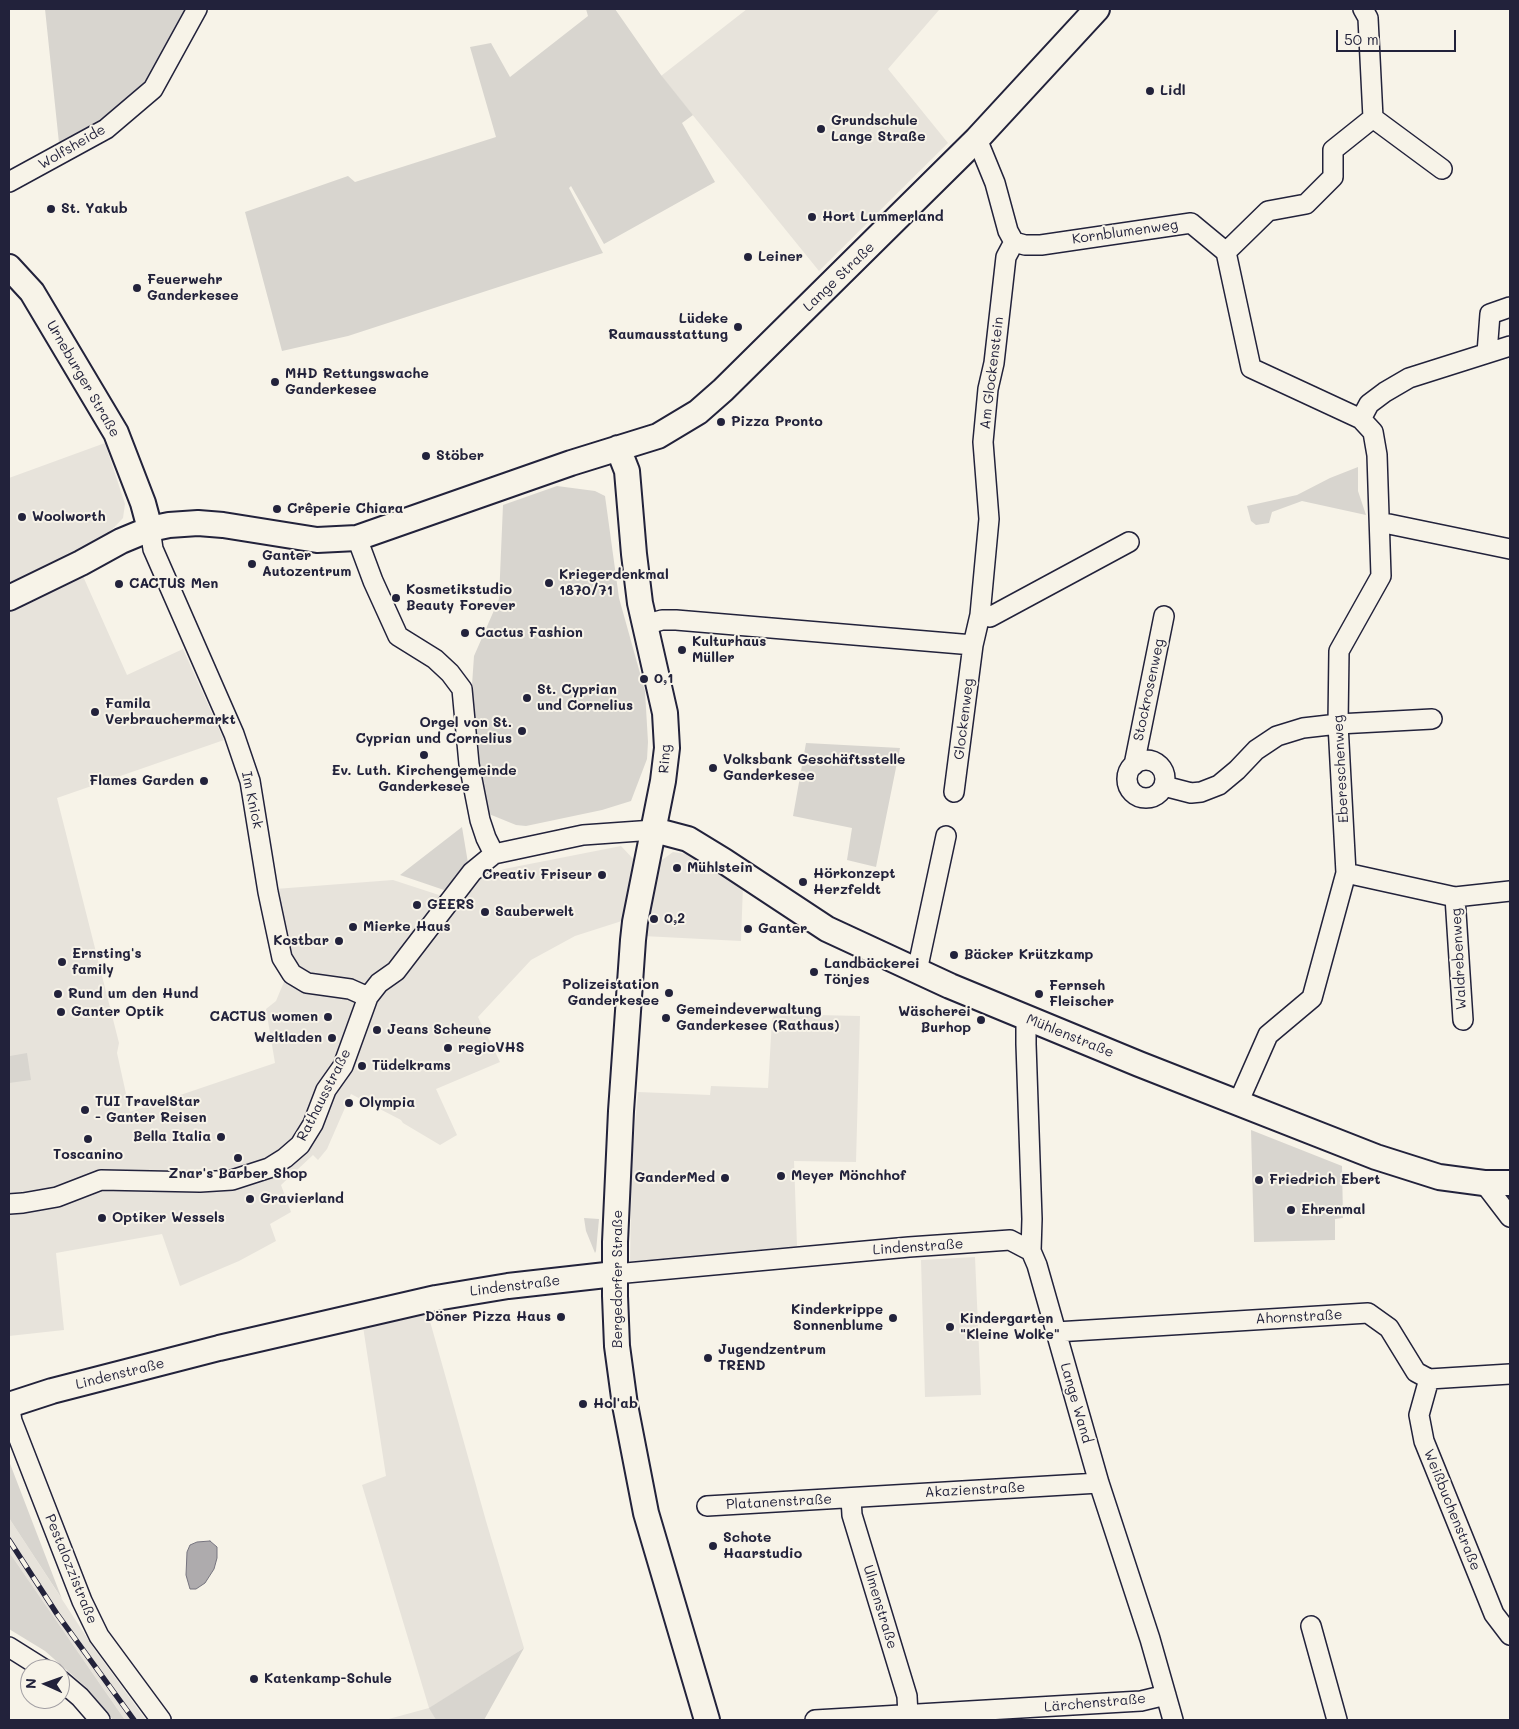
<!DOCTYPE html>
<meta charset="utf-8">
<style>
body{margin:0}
#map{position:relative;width:1519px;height:1729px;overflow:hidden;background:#f7f3e8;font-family:Mali,sans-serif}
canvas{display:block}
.frame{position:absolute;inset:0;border:10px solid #22223b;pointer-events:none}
.north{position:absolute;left:20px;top:1659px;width:50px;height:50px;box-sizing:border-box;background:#f7f3e8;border:1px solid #a29fa3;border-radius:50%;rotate:272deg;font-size:14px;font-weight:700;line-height:20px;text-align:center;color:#22223b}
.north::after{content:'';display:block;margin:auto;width:18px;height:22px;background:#22223b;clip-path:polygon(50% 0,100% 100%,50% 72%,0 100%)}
.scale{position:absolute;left:1336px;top:30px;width:120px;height:22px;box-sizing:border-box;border:2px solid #22223b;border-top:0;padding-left:6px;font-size:15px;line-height:18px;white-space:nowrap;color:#22223b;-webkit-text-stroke:4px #f7f3e8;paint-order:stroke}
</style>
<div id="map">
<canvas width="1519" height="1729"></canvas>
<div class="frame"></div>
<div class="north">N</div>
<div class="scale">50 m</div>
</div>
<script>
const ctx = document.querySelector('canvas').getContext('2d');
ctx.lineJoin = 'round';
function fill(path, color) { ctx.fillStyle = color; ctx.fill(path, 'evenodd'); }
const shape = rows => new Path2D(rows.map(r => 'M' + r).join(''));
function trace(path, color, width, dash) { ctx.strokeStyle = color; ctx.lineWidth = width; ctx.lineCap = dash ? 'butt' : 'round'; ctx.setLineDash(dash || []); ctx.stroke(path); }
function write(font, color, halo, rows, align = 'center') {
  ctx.font = font + ' Mali,sans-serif'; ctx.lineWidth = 4; ctx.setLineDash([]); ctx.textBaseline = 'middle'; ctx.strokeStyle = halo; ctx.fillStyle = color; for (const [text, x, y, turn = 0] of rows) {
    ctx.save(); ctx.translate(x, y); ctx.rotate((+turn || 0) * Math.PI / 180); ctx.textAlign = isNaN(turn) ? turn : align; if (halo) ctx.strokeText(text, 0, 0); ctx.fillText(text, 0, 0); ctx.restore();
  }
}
const built = shape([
 [747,9,938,9,939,10,888,69,948,143,819,271,661,76],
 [105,443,125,504,123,518,105,537,74,556,127,675,183,649,224,740,57,798,119,1043,117,1053,130,1112,275,1063,266,1009,276,1001,286,977,262,890,393,880,439,895,504,869,621,846,637,863,655,865,673,852,687,854,743,885,741,941,643,936,628,919,575,936,531,960,478,1017,500,1062,436,1089,457,1135,440,1145,403,1123,401,1120,351,1094,327,1149,318,1160,313,1155,281,1185,291,1212,270,1224,276,1241,239,1261,180,1286,162,1234,56,1253,64,1330,9,1336,9,478],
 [774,1014,860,1016,856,1162,794,1161,797,1246,630,1263,632,1158,638,1092,710,1095,711,1086,768,1088,772,1020],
 [975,1257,981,1395,925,1397,921,1260],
 [426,1307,486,1521,524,1648,430,1708,436,1720,385,1720,429,1708,362,1485,386,1476,362,1320],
 [9,1518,95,1650,146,1720,125,1720,9,1552]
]);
const green = shape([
 [45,9,188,9,147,79,113,112,59,143],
 [586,9,615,9,661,75,693,115,682,123,715,182,604,244,571,186,569,188,603,253,348,336,282,351,245,212,348,176,355,182,496,137,470,47,491,43,510,77,588,16],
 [1358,467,1358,491,1366,515,1302,501,1272,512,1269,523,1256,525,1251,521,1247,506,1297,495,1330,478],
 [557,486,595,491,605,496,619,598,645,691,648,742,647,759,631,801,602,810,526,826,516,825,489,814,478,762,472,685,474,656,499,599,503,505],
 [806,743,900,748,876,867,847,860,852,828,793,816],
 [462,827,469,869,457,884,444,890,400,875],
 [27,1053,31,1080,9,1083,10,1056],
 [1251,1130,1342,1166,1343,1218,1335,1219,1335,1240,1254,1242],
 [584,1218,599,1219,596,1251,595,1253,586,1231],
 [9,1461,62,1599,9,1518],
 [9,1552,98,1681,125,1720,113,1720,87,1688,45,1651,9,1629],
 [524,1648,484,1720,436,1720,429,1708]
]);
const water = shape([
 [210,1541,217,1547,217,1558,214,1569,205,1583,196,1589,190,1589,186,1575,187,1552,190,1545,197,1542,210,1541]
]);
const minor = shape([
 [1363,9,1368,18,1373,118],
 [9,182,106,129,153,89,197,9],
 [1014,242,1025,245,1041,245,1191,223,1226,252,1251,368,1361,419,1373,432,1377,455,1381,576,1339,651,1338,724,1346,873,1312,998,1268,1035,1238,1103],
 [1226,252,1268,211,1306,204,1333,177,1333,150,1373,118,1442,169],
 [1487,353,1490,314,1510,307],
 [1361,419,1369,404,1385,392,1409,378,1510,346],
 [1380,524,1389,524,1510,549],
 [150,529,153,549,234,734,250,781,268,892,282,958,292,974,307,983,350,989,368,997],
 [357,538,373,581,398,636,435,659,450,673,462,689,469,764,480,820,486,838,494,854],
 [980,615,990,617,1129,542],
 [644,625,662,620,676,620,973,645,980,615,989,519,983,442,988,389,994,363,1006,257,1014,242,1008,231,995,183,977,139],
 '1127 779a19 19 0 1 1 38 0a19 19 0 1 1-38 0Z',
 [1134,765,1164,616],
 [1164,786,1191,793,1201,792,1219,785,1237,770,1256,750,1277,736,1303,728,1338,724,1432,719],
 [954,792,973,645],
 [1346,873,1455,897,1510,891],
 [1455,897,1463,1020],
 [917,971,946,836],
 [1029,1018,1026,1028,1026,1044,1032,1219,1031,1251,1037,1265,1099,1483,1150,1639,1173,1720],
 [1484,1183,1510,1217],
 [9,1204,23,1203,57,1197,101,1180,200,1182,232,1180,269,1168,285,1158,300,1145,313,1124,326,1090,343,1066,368,997,379,983,396,971,472,872,494,854,583,835,654,830],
 [615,1274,909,1247,1010,1240,1031,1251],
 [1056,1332,1368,1313,1389,1328,1416,1372,1429,1379,1510,1374],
 [1429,1379,1419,1415,1424,1441,1494,1614,1510,1635],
 [9,1403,12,1421,82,1601,99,1636,161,1720],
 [851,1498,852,1515,907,1696,908,1716],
 [707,1506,1099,1483],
 [1311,1626,1337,1720],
 [9,1647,44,1669],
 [60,1680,80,1697,100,1720],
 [815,1720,1141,1701,1166,1695]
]);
const tertiary = shape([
 [9,267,32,292,116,433,143,503,150,529],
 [618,448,627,471,634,554,640,603,665,713,667,748,663,781,635,922,633,940,621,1111,615,1242,615,1296,617,1346,625,1405,646,1513,707,1720],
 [9,598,81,563,121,541,150,529,169,525,198,523,223,525,317,540,357,538,571,463,658,436,698,412,723,390,977,139,1097,9],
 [654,830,688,839,724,861,827,929,950,986,1139,1064,1376,1157,1439,1177,1484,1183,1510,1183],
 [9,1405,52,1391,219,1348,436,1298,508,1286,615,1274]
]);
const rail = shape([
 [9,1540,57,1614,134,1720]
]);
const markers = [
 [1150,91,5,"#22223b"],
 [821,129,5,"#22223b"],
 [51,209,5,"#22223b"],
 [812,217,5,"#22223b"],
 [748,257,5,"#22223b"],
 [137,288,5,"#22223b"],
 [738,327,5,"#22223b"],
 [275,382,5,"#22223b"],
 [721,422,5,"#22223b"],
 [426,456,5,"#22223b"],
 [277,509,5,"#22223b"],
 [22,517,5,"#22223b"],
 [252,564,5,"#22223b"],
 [549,583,5,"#22223b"],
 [119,584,5,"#22223b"],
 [396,598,5,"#22223b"],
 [465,633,5,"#22223b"],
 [682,650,5,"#22223b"],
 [644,679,5,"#22223b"],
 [527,698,5,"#22223b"],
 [95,712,5,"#22223b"],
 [522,731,5,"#22223b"],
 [424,755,5,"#22223b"],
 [713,768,5,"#22223b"],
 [204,781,5,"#22223b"],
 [677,868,5,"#22223b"],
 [602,875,5,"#22223b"],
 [803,882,5,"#22223b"],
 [417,905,5,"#22223b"],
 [485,912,5,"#22223b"],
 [654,919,5,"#22223b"],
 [353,927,5,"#22223b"],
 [748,929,5,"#22223b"],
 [339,941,5,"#22223b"],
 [954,955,5,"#22223b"],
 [62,962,5,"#22223b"],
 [814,972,5,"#22223b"],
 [669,993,5,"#22223b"],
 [58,994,5,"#22223b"],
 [1039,994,5,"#22223b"],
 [61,1012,5,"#22223b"],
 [328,1017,5,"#22223b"],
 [666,1018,5,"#22223b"],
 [981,1020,5,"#22223b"],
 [377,1030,5,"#22223b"],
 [332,1038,5,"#22223b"],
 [448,1048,5,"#22223b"],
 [362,1066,5,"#22223b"],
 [349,1103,5,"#22223b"],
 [85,1110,5,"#22223b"],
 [221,1137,5,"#22223b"],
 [88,1139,5,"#22223b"],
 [238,1158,5,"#22223b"],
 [781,1176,5,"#22223b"],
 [725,1178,5,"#22223b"],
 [1259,1180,5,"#22223b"],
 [250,1199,5,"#22223b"],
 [1291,1210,5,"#22223b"],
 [102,1218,5,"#22223b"],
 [561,1317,5,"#22223b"],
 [893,1318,5,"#22223b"],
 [950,1327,5,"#22223b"],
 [708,1358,5,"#22223b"],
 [583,1404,5,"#22223b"],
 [713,1546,5,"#22223b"],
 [254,1679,5,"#22223b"]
];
const poiNames = [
 ["Lidl",1160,91],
 ["Grundschule",831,121],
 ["Lange Straße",831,137],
 ["St. Yakub",61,209],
 ["Hort Lummerland",822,217],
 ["Leiner",758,257],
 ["Feuerwehr",147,280],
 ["Ganderkesee",147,296],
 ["Lüdeke",728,319,"right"],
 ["Raumausstattung",728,335,"right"],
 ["MHD Rettungswache",285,374],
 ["Ganderkesee",285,390],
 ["Pizza Pronto",731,422],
 ["Stöber",436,456],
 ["Crêperie Chiara",287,509],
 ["Woolworth",32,517],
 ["Ganter",262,556],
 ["Autozentrum",262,572],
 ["Kriegerdenkmal",559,575],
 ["1870/71",559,591],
 ["CACTUS Men",129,584],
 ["Kosmetikstudio",406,590],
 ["Beauty Forever",406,606],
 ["Cactus Fashion",475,633],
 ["Kulturhaus",692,642],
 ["Müller",692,658],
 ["0,1",654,679],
 ["St. Cyprian",537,690],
 ["und Cornelius",537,706],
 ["Famila",105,704],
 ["Verbrauchermarkt",105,720],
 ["Orgel von St.",512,723,"right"],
 ["Cyprian und Cornelius",512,739,"right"],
 ["Volksbank Geschäftsstelle",723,760],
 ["Ganderkesee",723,776],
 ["Ev. Luth. Kirchengemeinde",424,771,"center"],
 ["Ganderkesee",424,787,"center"],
 ["Flames Garden",194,781,"right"],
 ["Mühlstein",687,868],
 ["Hörkonzept",813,874],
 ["Herzfeldt",813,890],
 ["Creativ Friseur",592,875,"right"],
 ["GEERS",427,905],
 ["Sauberwelt",495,912],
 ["0,2",664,919],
 ["Mierke Haus",363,927],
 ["Ganter",758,929],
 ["Kostbar",329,941,"right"],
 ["Ernsting's",72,954],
 ["family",72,970],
 ["Bäcker Krützkamp",964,955],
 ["Landbäckerei",824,964],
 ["Tönjes",824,980],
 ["Polizeistation",659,985,"right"],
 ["Ganderkesee",659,1001,"right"],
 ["Fernseh",1049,986],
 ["Fleischer",1049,1002],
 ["Rund um den Hund",68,994],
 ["Gemeindeverwaltung",676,1010],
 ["Ganderkesee (Rathaus)",676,1026],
 ["Ganter Optik",71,1012],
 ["Wäscherei",971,1012,"right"],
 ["Burhop",971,1028,"right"],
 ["CACTUS women",318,1017,"right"],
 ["Jeans Scheune",387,1030],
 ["Weltladen",322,1038,"right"],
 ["regioVHS",458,1048],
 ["Tüdelkrams",372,1066],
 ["TUI TravelStar",95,1102],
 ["- Ganter Reisen",95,1118],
 ["Olympia",359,1103],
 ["Bella Italia",211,1137,"right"],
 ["Toscanino",88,1155,"center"],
 ["Znar's Barber Shop",238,1174,"center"],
 ["Meyer Mönchhof",791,1176],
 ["GanderMed",715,1178,"right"],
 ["Friedrich Ebert",1269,1180],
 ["Gravierland",260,1199],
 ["Ehrenmal",1301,1210],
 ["Optiker Wessels",112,1218],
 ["Kinderkrippe",883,1310,"right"],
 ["Sonnenblume",883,1326,"right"],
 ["Döner Pizza Haus",551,1317,"right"],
 ["Kindergarten",960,1319],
 ["\"Kleine Wolke\"",960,1335],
 ["Jugendzentrum",718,1350],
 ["TREND",718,1366],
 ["Hol'ab",593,1404],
 ["Schote",723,1538],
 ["Haarstudio",723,1554],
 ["Katenkamp-Schule",264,1679]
];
const streetNames = [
 ["Wolfsheide",72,147,-30],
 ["Kornblumenweg",1125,232,-8],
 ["Lange Straße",839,277,-44],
 ["Am Glockenstein",992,373,-83],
 ["Urneburger Straße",83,379,60],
 ["Stockrosenweg",1149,690,-78],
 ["Glockenweg",964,719,-83],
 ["Ring",665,759,-86],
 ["Ebereschenweg",1341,769,-93],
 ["Im Knick",252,800,78],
 ["Waldrebenweg",1459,959,-93],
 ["Mühlenstraße",1070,1036,22],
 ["Rathausstraße",324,1095,-63],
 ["Lindenstraße",918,1247,-4],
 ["Bergedorfer Straße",618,1279,-90],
 ["Lindenstraße",515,1286,-7],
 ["Ahornstraße",1299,1317,-3],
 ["Lindenstraße",120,1374,-14],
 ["Lange Wand",1076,1403,74],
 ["Akazienstraße",975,1490,-3],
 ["Platanenstraße",779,1502,-3],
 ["Weißbuchenstraße",1452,1510,68],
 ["Pestalozzistraße",71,1569,68],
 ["Ulmenstraße",880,1607,73],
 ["Lärchenstraße",1095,1703,-5]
];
fill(built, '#e7e3db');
fill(green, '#d8d5cf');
fill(water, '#aeabad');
trace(water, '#76747f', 1);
trace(minor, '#22223b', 22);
trace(tertiary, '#22223b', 28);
trace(minor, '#f7f3e8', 19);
trace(tertiary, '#f7f3e8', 24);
trace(rail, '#22223b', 5.5);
trace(rail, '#f7f3e8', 4, [11]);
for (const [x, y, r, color] of markers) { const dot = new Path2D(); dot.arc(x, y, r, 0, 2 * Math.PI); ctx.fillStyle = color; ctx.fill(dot); trace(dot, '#f7f3e8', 2); }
write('bold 14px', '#22223b', '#f7f3e8', poiNames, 'left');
write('14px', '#22223b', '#f7f3e8', streetNames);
</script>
